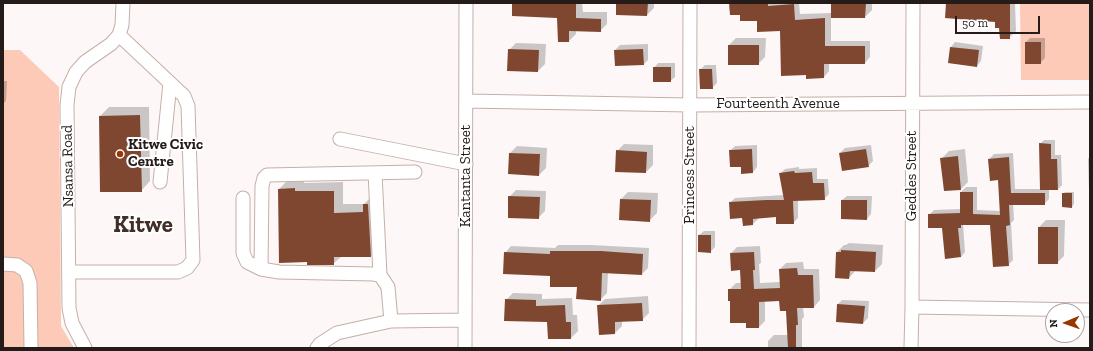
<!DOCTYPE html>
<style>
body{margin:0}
#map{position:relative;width:1093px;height:351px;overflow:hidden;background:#fdf8f7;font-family:"Zilla Slab",serif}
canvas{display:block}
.frame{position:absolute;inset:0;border:4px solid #251c19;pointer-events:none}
.north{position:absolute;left:1045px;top:303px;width:40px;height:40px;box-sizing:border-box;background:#fff;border:1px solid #a8a4a3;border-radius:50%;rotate:268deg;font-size:11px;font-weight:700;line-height:16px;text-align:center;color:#251c19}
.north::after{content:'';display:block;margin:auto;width:14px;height:18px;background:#9a3700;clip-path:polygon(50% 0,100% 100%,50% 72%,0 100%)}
.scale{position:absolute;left:955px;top:16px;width:85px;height:18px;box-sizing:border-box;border:2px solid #251c19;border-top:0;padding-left:5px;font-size:12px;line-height:14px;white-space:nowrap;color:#251c19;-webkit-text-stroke:3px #fff;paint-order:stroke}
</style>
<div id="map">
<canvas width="1093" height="351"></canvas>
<div class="frame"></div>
<div class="north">N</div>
<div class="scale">50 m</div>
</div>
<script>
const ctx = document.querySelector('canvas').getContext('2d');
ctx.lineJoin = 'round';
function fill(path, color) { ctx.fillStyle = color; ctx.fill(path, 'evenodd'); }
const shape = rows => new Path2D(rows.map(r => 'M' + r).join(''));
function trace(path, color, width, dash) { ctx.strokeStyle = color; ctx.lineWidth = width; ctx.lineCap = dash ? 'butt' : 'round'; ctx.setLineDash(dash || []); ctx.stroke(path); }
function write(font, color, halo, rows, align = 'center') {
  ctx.font = font + ' "Zilla Slab",serif'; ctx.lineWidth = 4; ctx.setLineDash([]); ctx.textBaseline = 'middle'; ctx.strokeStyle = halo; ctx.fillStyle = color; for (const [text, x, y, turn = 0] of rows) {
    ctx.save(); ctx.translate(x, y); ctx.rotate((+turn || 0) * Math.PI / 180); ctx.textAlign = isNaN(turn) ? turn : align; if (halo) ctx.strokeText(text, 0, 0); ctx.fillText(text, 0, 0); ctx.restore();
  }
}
const green = shape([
 [1020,3,1090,3,1090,80,1021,80],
 [3,50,20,50,59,87,61,326,74,348,3,348]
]);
const shadow = shape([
 [513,3,582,3,583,12,607,12,607,24,600,31,576,30,576,34,569,41,559,41,558,17],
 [617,3,654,3,654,8,647,15],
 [730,3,799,3,800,14,832,13,832,3,872,3,872,10,865,17,831,17,831,41,870,41,870,57,865,63,829,63,829,71,824,77,807,74,781,30,758,20,741,14],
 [947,3,1015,3,1016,31,1009,38,996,21],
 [736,38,766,38,765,57,758,64,729,45],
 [1030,38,1045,38,1045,58,1040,63,1026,42],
 [955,42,983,46,981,61,977,66,949,63,951,47],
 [516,43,546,44,545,64,538,71,509,50],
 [648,44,648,60,644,64,615,50,620,45],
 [658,63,675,63,675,77,670,81,654,68],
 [705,65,716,65,717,83,712,88,700,70],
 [3,81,7,81,6,101,3,104],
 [109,107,149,107,150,181,141,191,100,116],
 [1044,140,1055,140,1055,155,1061,155,1062,185,1058,189,1049,189,1049,199,1044,204,1013,204,1014,220,1011,223,1013,260,1008,265,991,224,963,224,965,252,961,257,943,227,929,215,934,210,961,209,961,192,966,187,977,187,977,210,1001,211,999,179,989,159,994,154,1013,153,1015,189,1041,189,1040,144],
 [624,144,653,145,653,165,646,172,617,151],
 [757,145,757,167,753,172,741,166,730,151,735,146],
 [871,145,873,161,868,166,840,153,845,148],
 [517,146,547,148,546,168,539,175,510,153],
 [965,149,968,182,961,189,942,158,949,151],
 [1090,156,1090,191,1089,191,1088,159],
 [799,167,799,169,817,168,817,179,828,179,829,194,824,199,798,200,798,218,793,223,777,216,757,217,758,219,753,224,743,217,730,203,735,198,784,195,780,174,785,169],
 [288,180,304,180,304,183,343,182,343,204,364,204,373,195,380,247,371,256,342,256,333,264,279,189],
 [516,190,546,191,545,211,538,218,509,197],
 [628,192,658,193,657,213,650,220,621,199],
 [1065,192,1074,192,1074,204,1072,207,1063,194],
 [847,196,872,196,871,214,867,219,842,200],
 [1046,220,1065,220,1064,256,1057,263,1039,227],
 [704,231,715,231,715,247,710,252,699,235],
 [849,243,883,245,882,264,875,271,856,270,849,278,836,277,837,252,844,245,846,245],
 [558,245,591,245,649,248,648,268,642,274,608,273,607,293,600,300,578,286,505,253,511,246,555,248],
 [760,246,761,263,759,264,760,283,780,282,780,269,786,263,803,262,804,269,819,269,820,300,814,307,803,307,804,317,802,319,802,348,768,348,768,341,774,335,788,335,787,310,780,300,765,301,765,321,759,327,747,322,731,300,729,290,736,283,742,283,741,269,731,253,737,247],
 [513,293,542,294,542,299,572,298,573,315,577,315,578,331,571,338,548,322,506,300],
 [648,296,649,313,642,320,622,321,622,326,615,333,598,306,605,299],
 [842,300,869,301,868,318,863,323,838,304]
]);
const building = shape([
 [512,3,576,3,576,18,601,19,601,32,569,31,569,42,558,42,557,18,512,16],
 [616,3,648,3,647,16,616,15],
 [729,3,768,3,768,6,794,4,795,20,825,18,825,46,865,46,865,64,824,64,824,78,806,79,806,75,781,76,780,31,757,32,757,21,740,21,740,15,730,15],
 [831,3,866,3,865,18,831,18],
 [946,3,1010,3,1010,39,1000,39,999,28,995,28,995,22,945,18],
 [1025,42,1041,42,1041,64,1025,64],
 [728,45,759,45,759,65,728,65],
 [950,47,979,50,977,67,948,63],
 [508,49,539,50,538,72,507,71],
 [643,49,644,65,615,66,614,50],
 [653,67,671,67,671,82,653,82],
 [699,69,712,69,713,89,700,89],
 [140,115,142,192,100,192,99,116],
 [1039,143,1051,144,1051,159,1057,159,1058,190,1040,190],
 [752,149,753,173,741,174,741,167,730,167,729,150],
 [866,149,869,167,842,171,839,153],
 [616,150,647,152,646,173,615,172],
 [509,153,540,154,539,176,508,174],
 [958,156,961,190,944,191,940,158],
 [1009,157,1011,193,1045,193,1045,205,1009,205,1010,225,1006,226,1009,266,993,267,990,225,961,225,961,228,958,228,961,257,945,259,942,228,928,228,928,214,960,213,960,192,973,192,973,214,1000,215,998,180,990,181,988,159],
 [794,171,795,173,812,172,813,183,824,183,825,200,793,201,794,224,776,224,776,217,753,219,753,225,743,226,742,218,730,219,729,202,766,200,784,200,779,173],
 [295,188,295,191,334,191,334,213,363,212,363,204,368,204,371,257,334,257,334,265,307,265,307,262,279,263,278,189],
 [1062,193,1072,193,1072,208,1062,207],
 [508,196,540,197,539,219,508,218],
 [620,199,651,200,650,222,619,220],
 [841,200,867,200,867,220,841,219],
 [1038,227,1058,227,1058,264,1038,264],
 [698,235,711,235,711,253,698,252],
 [841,250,876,252,875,272,850,271,849,279,835,278,836,252,841,252],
 [550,251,601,251,643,254,642,275,602,273,601,301,576,299,577,287,550,287,550,276,503,274,504,252,550,254],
 [754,252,755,270,753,270,754,289,780,288,779,269,797,268,798,275,813,275,814,308,797,308,798,325,796,325,796,348,788,348,786,311,780,311,779,301,759,302,759,328,746,328,746,323,730,323,730,301,728,301,728,289,741,289,740,270,731,271,730,253],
 [505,299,536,300,536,306,565,305,566,322,571,322,571,339,548,339,547,322,504,321],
 [642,303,643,321,615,322,615,334,599,335,597,305],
 [837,304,865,306,863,324,836,322]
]);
const minor = shape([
 [466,101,690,105,1090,102],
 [340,139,466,164],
 [375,173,380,275],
 [160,182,170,83],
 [243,198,243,253,247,262,261,269,279,272,373,274,380,275,388,287,391,321],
 [3,264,17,265,26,271,30,283,31,348],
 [261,269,262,186,264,178,267,175,415,172],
 [69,272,178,272,187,268,193,260,188,106,184,96,119,35],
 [912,307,1090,310],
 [85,348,72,323,69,308,67,105,69,87,76,72,85,62,111,44,119,35,122,25,123,3],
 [317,348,320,344,337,333,391,321,465,320],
 [465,348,466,3],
 [689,348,690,3],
 [911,348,912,307,913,3]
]);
const markers = [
 [120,154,4,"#9a3700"]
];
const streetNames = [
 ["Fourteenth Avenue",778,104],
 ["Nsansa Road",68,166,-91],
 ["Princess Street",690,175,-90],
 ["Kantanta Street",466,176,-90],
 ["Geddes Street",912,176,-90]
];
const poiNames = [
 ["Kitwe Civic",128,145],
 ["Centre",128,162]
];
const townNames = [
 ["Kitwe",143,225]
];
fill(green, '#fccab7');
fill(shadow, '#0003');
fill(building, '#7f4730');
trace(minor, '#c5afa7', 15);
trace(minor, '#fff', 13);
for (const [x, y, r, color] of markers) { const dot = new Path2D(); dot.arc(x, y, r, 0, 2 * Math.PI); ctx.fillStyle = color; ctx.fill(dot); trace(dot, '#fff', 1.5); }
write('15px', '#251c19', '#fff', streetNames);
write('bold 15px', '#251c19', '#fff', poiNames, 'left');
write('bold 23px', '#402e27', '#fff', townNames);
</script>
